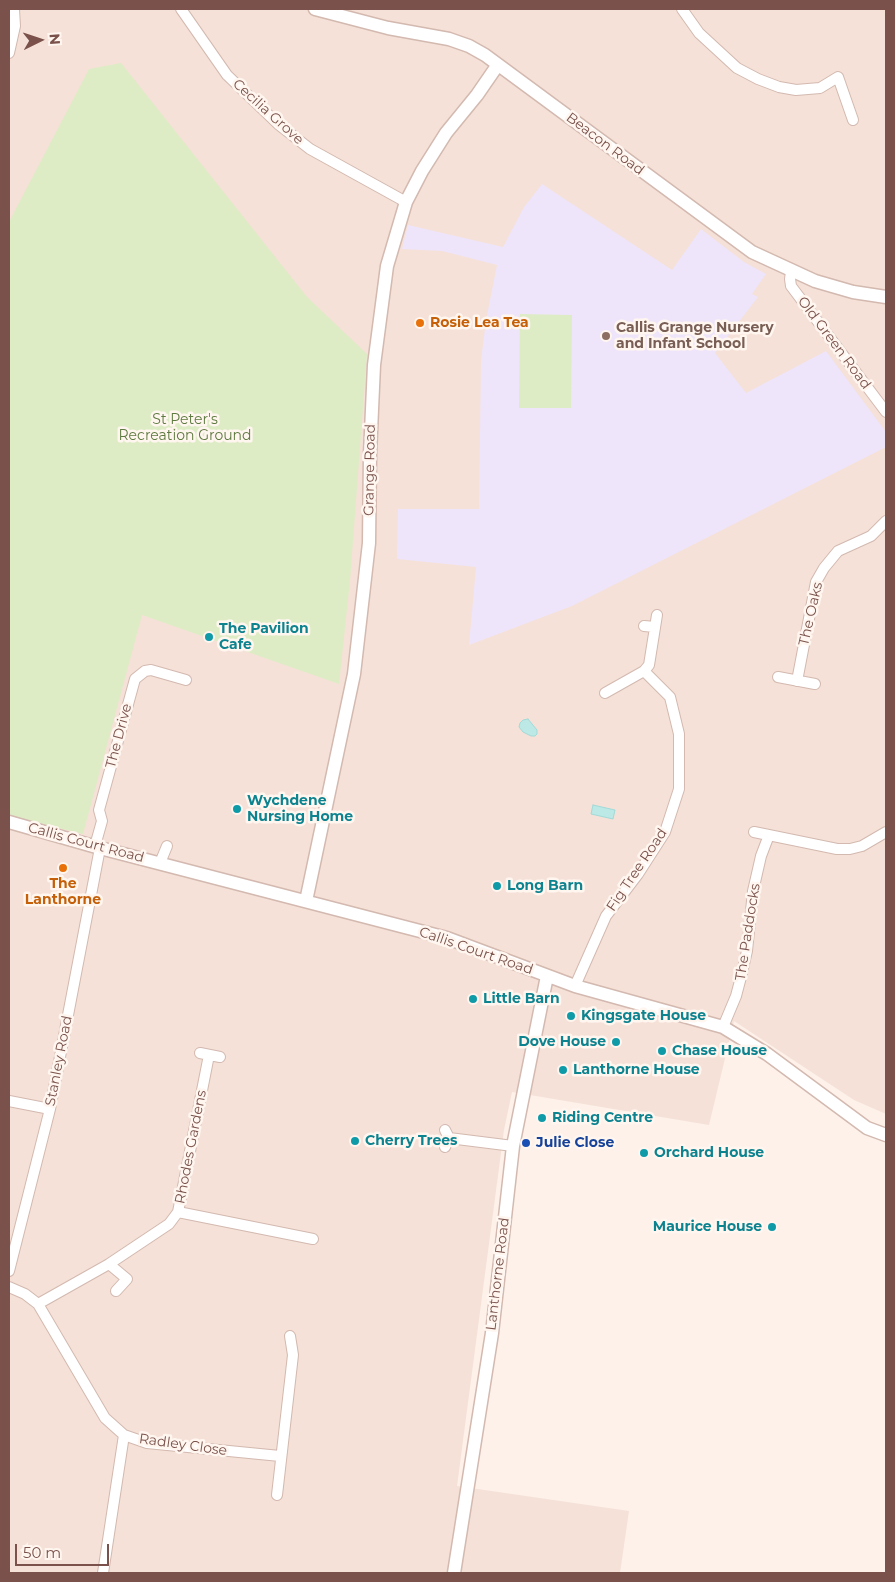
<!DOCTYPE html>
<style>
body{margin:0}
#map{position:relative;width:895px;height:1582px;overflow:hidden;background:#fdf1e9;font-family:Montserrat,sans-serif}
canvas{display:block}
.frame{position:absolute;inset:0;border:10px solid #7a524b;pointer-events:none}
.north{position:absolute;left:15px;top:15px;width:50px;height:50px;-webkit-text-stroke:4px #fff6f0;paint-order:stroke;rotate:86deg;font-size:14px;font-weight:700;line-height:20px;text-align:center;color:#7a524b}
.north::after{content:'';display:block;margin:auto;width:18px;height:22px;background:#7a524b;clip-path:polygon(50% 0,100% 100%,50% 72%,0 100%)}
.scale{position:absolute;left:15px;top:1544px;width:94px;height:22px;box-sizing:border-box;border:2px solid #7a524b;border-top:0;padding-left:6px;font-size:15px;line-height:18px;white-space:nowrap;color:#7a524b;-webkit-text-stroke:4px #fff6f0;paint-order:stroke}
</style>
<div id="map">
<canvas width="895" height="1582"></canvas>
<div class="frame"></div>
<div class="north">N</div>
<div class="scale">50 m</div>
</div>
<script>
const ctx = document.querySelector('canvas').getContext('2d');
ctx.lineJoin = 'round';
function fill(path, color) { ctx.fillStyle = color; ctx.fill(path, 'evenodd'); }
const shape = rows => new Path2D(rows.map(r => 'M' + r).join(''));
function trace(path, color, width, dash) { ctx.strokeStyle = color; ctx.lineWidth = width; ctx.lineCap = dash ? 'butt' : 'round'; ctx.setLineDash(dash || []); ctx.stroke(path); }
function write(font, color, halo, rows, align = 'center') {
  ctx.font = font + ' Montserrat,sans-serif'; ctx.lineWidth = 5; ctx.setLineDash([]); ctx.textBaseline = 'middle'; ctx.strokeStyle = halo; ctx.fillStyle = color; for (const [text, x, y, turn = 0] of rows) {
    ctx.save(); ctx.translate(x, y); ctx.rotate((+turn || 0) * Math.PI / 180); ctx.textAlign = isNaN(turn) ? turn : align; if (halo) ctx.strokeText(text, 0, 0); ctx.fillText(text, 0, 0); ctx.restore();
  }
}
const residential = shape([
 [9,9,886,9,886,1114,854,1100,734,1021,709,1125,512,1092,504,1130,457,1486,629,1511,620,1573,9,1573]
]);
const education = shape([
 [542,184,672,270,701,229,744,262,766,274,752,294,758,297,715,353,746,393,826,351,886,432,886,447,572,606,469,645,476,567,397,559,398,509,479,509,481,361,486,320,497,265,442,251,402,249,408,225,503,247,524,207]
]);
const green = shape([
 [121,63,307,297,367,354,350,581,339,684,142,615,83,834,9,816,9,222,89,69],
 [520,314,572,315,571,408,519,408]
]);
const water = shape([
 [528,719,537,730,537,734,535,736,531,736,523,732,519,727,520,723,523,720,528,719],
 [593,805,615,810,613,819,591,814,593,805]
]);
const minor = shape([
 [181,9,227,75,278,124,310,149,406,202],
 [682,9,699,33,737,68,758,79,779,87,796,90,820,88,838,77,853,120],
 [9,53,15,26,14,9],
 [791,272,790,279,791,286,886,412],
 [644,626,655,627],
 [778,677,815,684],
 [797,681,816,582,824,568,838,551,871,536,886,521],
 [605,693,644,671,649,665,657,615],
 [754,832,837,849,850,849,862,846,886,832],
 [95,846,102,821,99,810,135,679,145,671,151,670,186,680],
 [160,863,167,846],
 [575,986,606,916,638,874,665,832,679,789,679,734,670,697,644,671],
 [723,1027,736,996,741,977,747,951,753,891,761,856,769,835],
 [200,1053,220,1057],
 [9,1101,50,1109],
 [449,1138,513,1146],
 [445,1147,449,1138,445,1130],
 [178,1212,313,1239],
 [109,1264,127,1279,116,1291],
 [9,1271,50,1109,100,848],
 [9,1287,25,1294,38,1304,109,1264,169,1224,178,1212,209,1055],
 [38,1304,105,1418,124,1435,147,1443,280,1456],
 [277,1495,293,1355,290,1336],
 [103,1573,124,1435]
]);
const tertiary = shape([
 [315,9,388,28,449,39,469,46,485,55,752,252,815,281,853,292,886,297],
 [9,822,100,848,447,938,575,986,723,1027,767,1054,867,1128,886,1135],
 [306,901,354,674,369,543,370,454,374,365,387,266,406,202,422,171,446,133,477,95,497,66],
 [454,1573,492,1333,513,1146,547,976]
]);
const markers = [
 [420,323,5,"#e8710a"],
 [606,336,5,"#8d6e63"],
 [209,637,5,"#0f9aa8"],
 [237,809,5,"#0f9aa8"],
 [63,868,5,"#e8710a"],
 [497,886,5,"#0f9aa8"],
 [473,999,5,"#0f9aa8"],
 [571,1016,5,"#0f9aa8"],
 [616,1042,5,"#0f9aa8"],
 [662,1051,5,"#0f9aa8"],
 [563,1070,5,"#0f9aa8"],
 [542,1118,5,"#0f9aa8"],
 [355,1141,5,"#0f9aa8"],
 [526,1143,5,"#1a4fb4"],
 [644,1153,5,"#0f9aa8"],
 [772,1227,5,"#0f9aa8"]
];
const streetNames = [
 ["Cecilia Grove",268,112,42],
 ["Beacon Road",605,144,37],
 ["Old Green Road",834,343,53],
 ["Grange Road",370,470,-89],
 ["The Oaks",811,614,-77],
 ["The Drive",119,736,-75],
 ["Callis Court Road",86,843,15],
 ["Fig Tree Road",637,870,-56],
 ["The Paddocks",748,932,-81],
 ["Callis Court Road",476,951,19],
 ["Stanley Road",59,1061,-79],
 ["Rhodes Gardens",191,1147,-79],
 ["Lanthorne Road",498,1274,-83],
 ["Radley Close",183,1445,8]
];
const foodNames = [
 ["Rosie Lea Tea",430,323],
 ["The",63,884,"center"],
 ["Lanthorne",63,900,"center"]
];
const educationNames = [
 ["Callis Grange Nursery",616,328],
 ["and Infant School",616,344]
];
const parkNames = [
 ["St Peter's",185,420],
 ["Recreation Ground",185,436]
];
const cultureNames = [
 ["The Pavilion",219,629],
 ["Cafe",219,645],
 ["Wychdene",247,801],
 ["Nursing Home",247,817],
 ["Long Barn",507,886],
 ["Little Barn",483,999],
 ["Kingsgate House",581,1016],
 ["Dove House",606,1042,"right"],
 ["Chase House",672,1051],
 ["Lanthorne House",573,1070],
 ["Riding Centre",552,1118],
 ["Cherry Trees",365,1141],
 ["Orchard House",654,1153],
 ["Maurice House",762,1227,"right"]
];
const transitNames = [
 ["Julie Close",536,1143]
];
fill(residential, '#f5e1d7');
fill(education, '#eee5fa');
fill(green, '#deecc6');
fill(water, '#bce8e6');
trace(water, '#a2dbd8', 1);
trace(minor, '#d3b9b0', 12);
trace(tertiary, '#d3b9b0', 15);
trace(minor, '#fff', 10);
trace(tertiary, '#fff', 12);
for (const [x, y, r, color] of markers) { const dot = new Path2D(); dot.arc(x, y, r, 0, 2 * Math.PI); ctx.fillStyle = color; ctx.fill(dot); trace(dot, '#fff6f0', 2); }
write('14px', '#7a524b', '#fff6f0', streetNames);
write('bold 14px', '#c56008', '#fff6f0', foodNames, 'left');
write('bold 14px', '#785e54', '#fff6f0', educationNames, 'left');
write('14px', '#5d7a3f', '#fff6f0', parkNames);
write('bold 14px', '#0d838f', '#fff6f0', cultureNames, 'left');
write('bold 14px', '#164399', '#fff6f0', transitNames, 'left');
</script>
